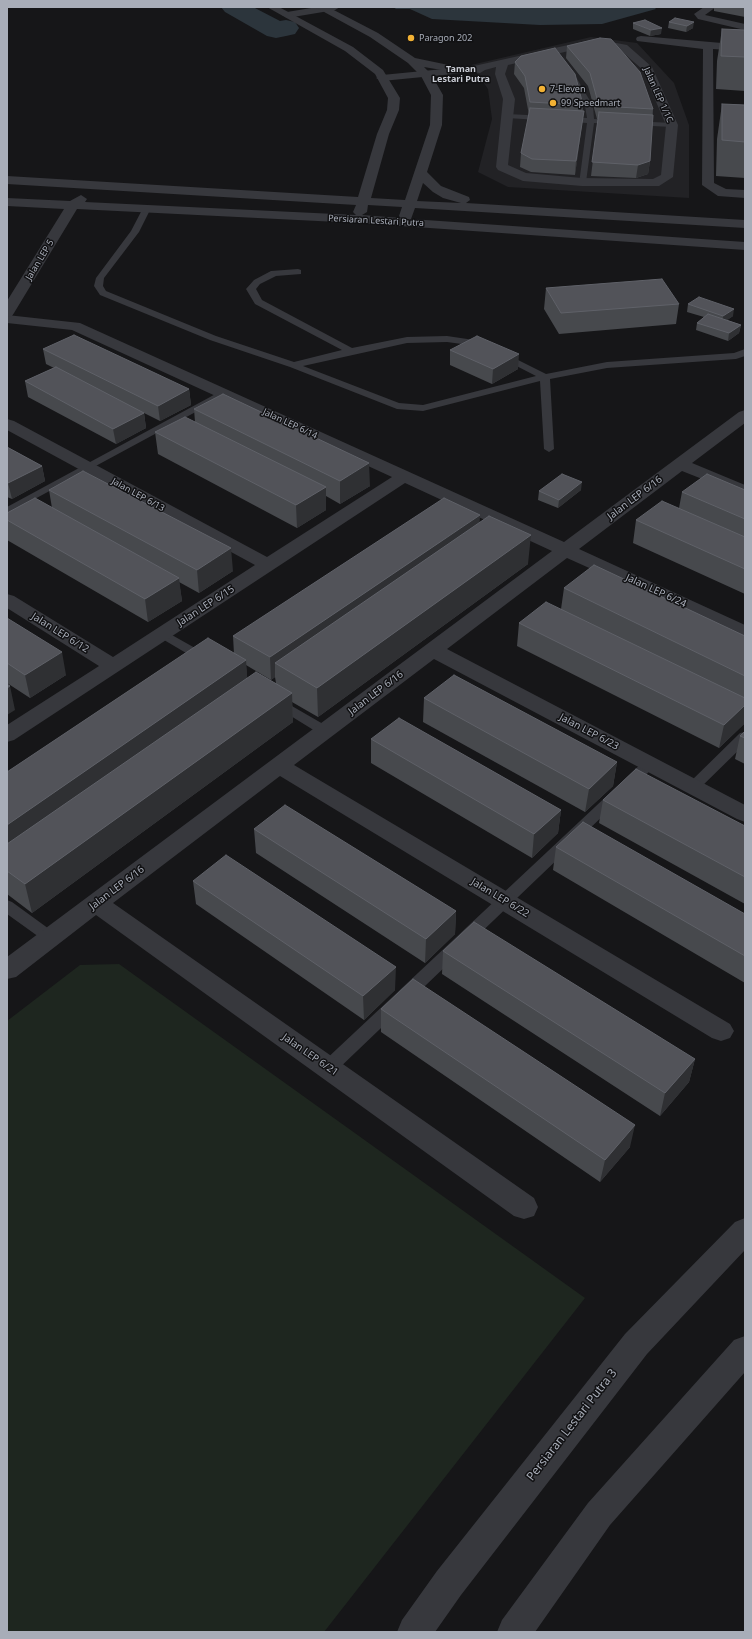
<!DOCTYPE html>
<style>
body{margin:0}
#map{position:relative;width:752px;height:1639px;overflow:hidden;background:#161618;font-family:"Noto Sans",sans-serif}
canvas{display:block}
.frame{position:absolute;inset:0;border:8px solid #a8adb8;pointer-events:none}
</style>
<div id="map">
<canvas width="752" height="1639"></canvas>
<div class="frame"></div>
</div>
<script>
const ctx = document.querySelector('canvas').getContext('2d');
ctx.lineJoin = 'round';
function fill(path, color) { ctx.fillStyle = color; ctx.fill(path, 'evenodd'); }
const shape = rows => new Path2D(rows.map(r => 'M' + r).join(''));
function trace(path, color, width, dash) { ctx.strokeStyle = color; ctx.lineWidth = width; ctx.lineCap = dash ? 'butt' : 'round'; ctx.setLineDash(dash || []); ctx.stroke(path); }
function write(font, color, halo, rows, align = 'center') {
  ctx.font = font + ' "Noto Sans",sans-serif'; ctx.lineWidth = 3; ctx.setLineDash([]); ctx.textBaseline = 'middle'; ctx.strokeStyle = halo; ctx.fillStyle = color; for (const [text, x, y, turn = 0] of rows) {
    ctx.save(); ctx.translate(x, y); ctx.rotate((+turn || 0) * Math.PI / 180); ctx.textAlign = isNaN(turn) ? turn : align; if (halo) ctx.strokeText(text, 0, 0); ctx.fillText(text, 0, 0); ctx.restore();
  }
}
const built = shape([
 [591,37,637,43,674,83,689,125,689,198,508,187,478,172,492,119,488,89,471,65]
]);
const green = shape([
 [119,964,585,1298,324,1632,7,1632,7,1021,80,965]
]);
const water = shape([
 [393,7,654,7,656,9,602,24,540,25,432,19,410,9,396,9]
]);
const river = shape([
 [221,7,253,7,280,21,286,20,295,22,299,28,295,34,286,36,276,38,267,36,225,12,221,7]
]);
const service = shape([
 [570,70,573,72,593,106,594,119,672,123,676,125,672,127,594,123,586,182,579,184,587,123,507,118,503,116,507,114,587,118,585,106,567,72,570,70],
 [143,208,146,208,150,210,139,232,104,278,103,286,106,291,216,336,294,362,342,350,255,304,246,289,254,280,271,271,298,269,301,270,301,274,276,276,260,284,256,289,262,300,352,348,407,337,447,336,474,340,488,347,483,350,469,345,447,342,407,343,303,366,399,403,423,405,536,376,499,357,497,355,502,352,546,374,607,362,734,353,745,349,745,356,736,359,607,368,550,379,554,449,549,452,544,449,540,381,423,411,397,409,290,367,210,340,100,295,94,286,96,278,131,231,143,208],
 [223,390,228,393,227,395,7,514,7,507,223,390],
 [163,630,211,657,213,660,207,664,203,663,159,637,157,634,163,630],
 [278,698,330,728,332,731,330,734,320,734,273,705,272,702,273,699,278,698],
 [745,732,745,744,698,790,688,790,686,787,688,784,740,733,745,732],
 [649,759,654,761,656,764,654,767,334,1073,328,1075,322,1073,320,1068,322,1063,644,761,649,759],
 [7,900,12,902,56,934,59,938,56,942,51,944,46,942,7,914,7,900]
]);
const minor = shape([
 [317,7,340,7,335,10,287,18,282,15,287,12,317,7],
 [704,7,716,7,705,15,745,24,745,30,698,19,694,14,704,7],
 [641,36,745,45,745,51,713,49,714,183,726,189,745,190,745,198,718,196,702,185,703,49,637,41,636,39,637,37,641,36],
 [595,39,627,45,652,67,678,125,673,177,659,186,582,186,523,181,498,170,496,167,503,99,495,74,496,67,485,70,480,73,474,72,382,81,376,78,382,75,474,66,595,39],
 [595,45,620,50,642,69,666,125,661,175,653,179,582,178,526,173,508,165,515,99,505,74,508,65,595,45],
 [7,315,80,323,564,542,739,412,745,410,745,423,692,463,745,485,745,496,682,471,579,549,745,625,745,638,567,558,447,649,745,805,745,822,737,819,434,659,294,765,730,1024,734,1031,730,1038,721,1041,712,1038,280,776,113,903,534,1198,538,1207,534,1216,524,1219,514,1216,96,915,16,977,7,979,7,957,552,551,405,483,14,740,7,742,7,725,99,666,7,608,7,594,14,596,113,657,255,565,7,430,7,419,14,421,267,557,392,477,72,330,7,323,7,315]
]);
const tertiary = shape([
 [267,7,279,7,353,47,383,70,400,98,399,110,389,134,371,198,405,200,430,125,431,95,421,76,408,63,370,37,315,7,328,7,378,33,415,58,463,68,464,70,463,72,459,73,424,67,431,74,443,95,442,125,427,172,441,186,469,197,470,200,466,203,745,220,745,228,415,208,411,219,745,242,745,250,358,223,77,209,14,313,12,316,7,317,7,301,64,209,7,206,7,198,70,201,81,195,87,199,85,202,356,215,353,212,356,205,7,184,7,176,358,197,377,134,387,110,388,98,375,74,345,51,267,7],
 [423,183,433,192,443,198,461,203,417,201,423,183],
 [368,205,402,207,399,216,401,218,362,215,367,212,368,205],
 [745,1218,745,1250,647,1354,461,1595,435,1632,397,1632,402,1620,437,1571,625,1334,735,1222,745,1218],
 [745,1336,745,1372,610,1525,535,1632,497,1632,502,1620,588,1503,734,1340,745,1336]
]);
const wall = shape([
 [714,7,745,7,745,17,714,11],
 [675,18,693,28,686,32,668,28,669,22],
 [633,23,661,34,650,36,633,29],
 [722,29,745,30,745,91,716,89,717,61],
 [567,46,653,109,650,161,648,174,636,178,591,176,598,119,597,119,588,86,566,58],
 [515,62,583,105,582,124,575,175,531,172,520,167,521,153,529,115,524,88,514,74],
 [722,104,745,105,745,178,716,176,717,139],
 [546,288,679,304,676,324,559,334,544,309],
 [688,304,733,316,727,320,741,325,739,333,728,341,696,330,697,323,704,317,687,312],
 [43,349,189,389,191,405,160,421,144,413,146,428,116,444,28,397,25,381,54,368,46,364],
 [450,350,518,369,492,384,450,365],
 [194,409,370,486,340,504,326,496,326,510,297,528,158,454,155,432,195,422],
 [7,447,42,466,45,481,12,499,7,497],
 [49,490,233,571,199,593,179,582,182,601,148,622,7,540,7,513,52,508],
 [581,490,558,508,538,500,539,491],
 [745,490,745,594,633,543,636,520,679,508,682,492],
 [479,523,528,564,318,717,292,702,293,722,32,913,7,894,7,772,234,654,233,636],
 [246,665,271,680,275,677,276,683,247,678],
 [564,588,745,636,745,720,744,724,719,748,517,646,519,623,561,609],
 [7,618,66,675,30,698,7,683],
 [424,698,617,762,613,786,585,812,423,722],
 [745,731,745,764,735,759,740,736],
 [371,739,561,810,558,833,532,858,371,763],
 [603,800,745,826,745,904,599,823],
 [254,829,456,911,455,934,425,963,256,853],
 [556,847,745,914,745,983,553,870],
 [193,881,395,990,364,1020,196,904],
 [443,951,695,1059,689,1082,660,1116,442,974],
 [381,1009,630,1147,600,1182,381,1032]
]);
const shadedWall = shape([
 [694,22,693,28,686,32,687,26],
 [662,28,661,34,650,36,651,30],
 [584,111,582,124,575,175,576,161],
 [650,161,648,174,636,178,638,165],
 [734,309,733,316,722,324,723,316],
 [741,325,739,333,728,341,729,333],
 [519,354,518,369,492,384,493,369],
 [189,389,191,405,160,421,158,406],
 [144,413,146,428,116,444,113,429],
 [369,463,370,486,340,504,340,481],
 [42,466,45,481,12,499,8,483],
 [582,482,581,490,558,508,559,500],
 [326,487,326,510,297,528,296,505],
 [480,515,479,538,275,663,275,677,271,680,270,657],
 [531,535,528,564,318,717,317,688],
 [231,548,233,571,199,593,197,570],
 [179,578,182,601,148,622,145,599],
 [62,652,66,675,30,698,25,675],
 [246,660,248,689,7,859,7,825],
 [10,686,15,710,7,715,7,688],
 [292,693,293,722,32,913,25,884],
 [745,705,745,720,744,724,719,748,724,725],
 [617,762,613,786,585,812,589,789],
 [561,810,558,833,532,858,534,834],
 [456,911,455,934,425,963,426,939],
 [396,967,395,990,364,1020,363,996],
 [695,1059,689,1082,660,1116,665,1093],
 [635,1125,630,1147,600,1182,605,1160]
]);
const building = shape([
 [675,18,694,22,687,26,669,22,675,18],
 [645,20,662,28,651,30,633,23,645,20],
 [722,29,745,30,745,57,721,56,722,29],
 [600,38,611,39,640,72,653,109,599,106,590,73,567,46,600,38],
 [555,48,575,74,583,105,530,102,525,76,515,62,521,56,555,48],
 [722,104,745,105,745,142,722,140,722,104],
 [530,108,584,111,576,161,532,159,521,153,530,108],
 [599,112,653,115,650,161,638,165,592,162,599,112],
 [662,279,679,304,561,313,546,288,662,279],
 [699,297,734,309,723,316,688,304,699,297],
 [708,314,741,325,729,333,697,323,708,314],
 [74,335,189,389,158,406,43,349,74,335],
 [477,336,519,354,493,369,450,350,477,336],
 [56,367,144,413,113,429,25,381,56,367],
 [223,394,369,463,340,481,194,409,223,394],
 [185,417,326,487,296,505,155,432,185,417],
 [7,447,42,466,8,483,7,483,7,447],
 [83,471,231,548,197,570,49,490,83,471],
 [562,474,582,482,559,500,539,491,562,474],
 [707,474,745,490,745,519,682,492,707,474],
 [35,498,179,578,145,599,7,520,7,513,35,498],
 [444,498,480,515,270,657,233,636,444,498],
 [662,501,745,537,745,569,636,520,662,501],
 [489,516,531,535,317,688,275,663,489,516],
 [594,565,745,636,745,676,564,588,594,565],
 [546,602,745,698,745,705,724,725,519,623,546,602],
 [7,618,62,652,25,675,7,663,7,618],
 [208,638,246,660,7,825,7,772,208,638],
 [256,672,292,693,25,884,7,871,7,844,256,672],
 [454,675,617,762,589,789,424,698,454,675],
 [7,684,10,686,7,688,7,684],
 [399,718,561,810,534,834,371,739,399,718],
 [745,731,745,738,740,736,745,731],
 [636,769,745,826,745,877,603,800,636,769],
 [285,805,456,911,426,939,254,829,285,805],
 [583,822,745,914,745,956,556,847,583,822],
 [226,855,396,967,363,996,193,881,226,855],
 [474,922,695,1059,665,1093,443,951,474,922],
 [413,979,635,1125,605,1160,381,1009,413,979]
]);
const markers = [
 [411,38,4,"#f2b134"],
 [542,89,4,"#f2b134"],
 [553,103,4,"#f2b134"]
];
const farPoinames = [
 ["Paragon 202",419,38],
 ["7-Eleven",550,89],
 ["99 Speedmart",561,103]
];
const farNeighbourhoodnames = [
 ["Taman",461,69],
 ["Lestari Putra",461,79]
];
const farStreetnames = [
 ["Jalan LEP 1/1C",658,95,66],
 ["Persiaran Lestari Putra",376,221,3],
 ["Jalan LEP 5",40,260,-59],
 ["Jalan LEP 6/14",290,424,25],
 ["Jalan LEP 6/13",138,495,29]
];
const streetNames = [
 ["Jalan LEP 6/16",635,498,-37],
 ["Jalan LEP 6/24",656,591,25],
 ["Jalan LEP 6/15",206,606,-33],
 ["Jalan LEP 6/12",60,633,32],
 ["Jalan LEP 6/16",376,693,-37],
 ["Jalan LEP 6/23",589,732,28],
 ["Jalan LEP 6/16",117,888,-37],
 ["Jalan LEP 6/22",500,898,31],
 ["Jalan LEP 6/21",310,1055,35]
];
const nearStreetnames = [
 ["Persiaran Lestari Putra 3",572,1425,-52]
];
fill(built, '#222225');
fill(green, '#1e261f');
fill(water, '#2c353c');
fill(river, '#2c353c');
fill(service, '#37383d');
fill(minor, '#37383d');
fill(tertiary, '#37383d');
fill(wall, '#47494d');
fill(shadedWall, '#2f3033');
fill(building, '#525359');
trace(building, '#5f6168', 1);
for (const [x, y, r, color] of markers) { const dot = new Path2D(); dot.arc(x, y, r, 0, 2 * Math.PI); ctx.fillStyle = color; ctx.fill(dot); trace(dot, '#111113', 1.5); }
write('9px', '#a8adb8', '#111113', farPoinames, 'left');
write('bold 9px', '#c9ccd4', '#111113', farNeighbourhoodnames);
write('9px', '#a8adb8', '#111113', farStreetnames);
write('10px', '#a8adb8', '#111113', streetNames);
write('12px', '#a8adb8', '#111113', nearStreetnames);
</script>
